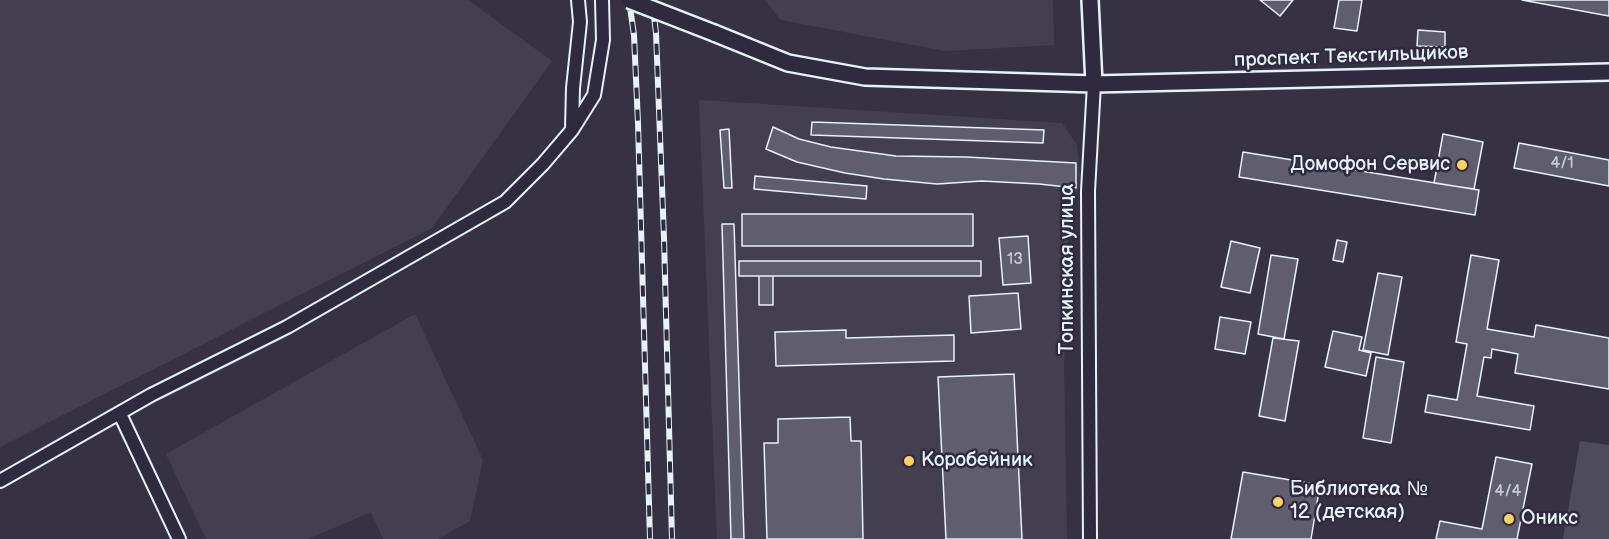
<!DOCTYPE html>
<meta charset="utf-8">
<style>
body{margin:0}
canvas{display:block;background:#363244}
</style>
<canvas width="1609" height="539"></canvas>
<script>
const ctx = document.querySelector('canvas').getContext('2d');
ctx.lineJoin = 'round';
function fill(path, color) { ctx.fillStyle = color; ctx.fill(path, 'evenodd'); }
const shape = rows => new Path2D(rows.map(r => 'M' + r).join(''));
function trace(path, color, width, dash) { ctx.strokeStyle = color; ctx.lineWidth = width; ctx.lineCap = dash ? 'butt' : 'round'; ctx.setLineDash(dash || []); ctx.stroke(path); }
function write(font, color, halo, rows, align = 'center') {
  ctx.font = font + ' "Balsamiq Sans",sans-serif'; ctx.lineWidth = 5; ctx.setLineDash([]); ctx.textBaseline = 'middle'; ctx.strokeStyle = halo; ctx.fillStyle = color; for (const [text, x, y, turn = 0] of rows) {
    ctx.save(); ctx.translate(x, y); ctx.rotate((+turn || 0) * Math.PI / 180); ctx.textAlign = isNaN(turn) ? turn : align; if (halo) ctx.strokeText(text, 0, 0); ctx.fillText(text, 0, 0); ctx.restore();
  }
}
const built = shape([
 [0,0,468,0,552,61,432,228,0,447],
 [765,0,1053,0,1054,45,945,51,781,20],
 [699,100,1062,123,1077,145,1080,177,1068,242,1064,365,1067,539,717,539],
 [415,314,483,460,470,521,438,539,383,539,371,512,308,539,206,539,166,454]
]);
const green = shape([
 [1580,441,1609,445,1609,539,1563,539]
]);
const building = shape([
 [1260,0,1293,0,1280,16,1260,0],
 [1339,0,1362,0,1357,31,1334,28,1339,0],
 [1522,0,1609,0,1609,16,1522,0],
 [1418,30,1445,32,1445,47,1417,46,1418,30],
 [812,122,1044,130,1043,143,811,135,812,122],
 [773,127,799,139,831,147,896,156,966,157,1076,163,1076,188,1039,184,982,181,937,184,884,179,845,173,797,162,766,149,773,127],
 [729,129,732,188,724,188,720,130,729,129],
 [1443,134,1483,142,1474,189,1434,183,1443,134],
 [1519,143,1609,160,1609,186,1514,168,1519,143],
 [1243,152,1479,190,1475,215,1239,177,1243,152],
 [755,176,867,186,866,199,754,189,755,176],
 [742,214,973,214,973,246,742,246,742,214],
 [722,224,734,224,744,539,731,539,722,224],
 [1028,236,1031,283,1003,285,999,238,1028,236],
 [1337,240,1347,242,1343,262,1333,260,1337,240],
 [1231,241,1260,248,1250,293,1221,287,1231,241],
 [1271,255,1298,259,1284,339,1258,334,1271,255],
 [1471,255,1499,260,1487,329,1534,337,1536,325,1609,338,1609,389,1515,373,1518,354,1492,349,1491,358,1484,357,1477,396,1534,406,1530,430,1425,412,1428,395,1457,400,1467,344,1456,342,1471,255],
 [739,261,981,261,981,276,739,276,739,261],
 [1378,273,1402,277,1388,355,1363,350,1378,273],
 [759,276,773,276,773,305,759,305,759,276],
 [1018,293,1021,329,971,333,969,296,1018,293],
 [1220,317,1251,322,1245,354,1215,349,1220,317],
 [846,330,846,338,954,335,954,361,776,366,775,332,846,330],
 [1333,331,1362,337,1359,350,1371,353,1366,376,1325,367,1333,331],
 [1273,338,1299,341,1285,421,1259,416,1273,338],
 [1376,357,1404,362,1391,443,1363,438,1376,357],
 [1014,374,1022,539,946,539,938,377,1014,374],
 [850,417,851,441,861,441,863,539,767,539,764,443,778,443,778,419,850,417],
 [1496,457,1532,464,1517,539,1436,539,1440,521,1482,529,1496,457],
 [1243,472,1320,485,1311,539,1231,539,1243,472]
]);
const minor = shape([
 [572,129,573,88,580,22,578,0],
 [120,414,179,539],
 [0,481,151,395,287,327,505,202,543,164,572,130,594,95,603,40,602,0],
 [1090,539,1088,191,1094,84]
]);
const tertiary = shape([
 [1090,0,1094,84],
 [714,33,788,63,865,77,1094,84,1609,72]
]);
const rail = shape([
 [629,0,634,35,638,123,650,539],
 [652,0,656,33,664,238,672,539]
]);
const tertiaryBridge = shape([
 [629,0,714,33]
]);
const markers = [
 [1462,165,6,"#ffd166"],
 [909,461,6,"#ffd166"],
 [1278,502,6,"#ffd166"],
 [1509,519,6,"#ffd166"]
];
const numberNames = [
 ["4/1",1562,164],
 ["13",1015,260],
 ["4/4",1508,492]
];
const streetNames = [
 ["проспект Текстильщиков",1351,57,-2],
 ["Топкинская улица",1068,269,-90]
];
const poiNames = [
 ["Домофон Сервис",1450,165,"right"],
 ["Коробейник",921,461],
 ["Библиотека №",1290,490],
 ["12 (детская)",1290,513],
 ["Оникс",1521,519]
];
fill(built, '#433f51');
fill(green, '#4d4b5c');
fill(building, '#605e6e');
trace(building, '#e8f1f8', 1.5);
trace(minor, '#e8f1f8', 16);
trace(tertiary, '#e8f1f8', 20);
trace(minor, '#2f2a3d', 12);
trace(tertiary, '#2f2a3d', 15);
trace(rail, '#e8f1f8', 6);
trace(rail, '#2f2a3d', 4, [11]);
trace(tertiaryBridge, '#e8f1f8', 20, []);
trace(tertiaryBridge, '#2f2a3d', 15);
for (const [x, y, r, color] of markers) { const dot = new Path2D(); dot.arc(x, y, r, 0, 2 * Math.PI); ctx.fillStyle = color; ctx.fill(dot); trace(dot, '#2f2a3d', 2); }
write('16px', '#c6ccd6', null, numberNames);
write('20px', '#e8f1f8', '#2f2a3d', streetNames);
write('20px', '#e8f1f8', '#2f2a3d', poiNames, 'left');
</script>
